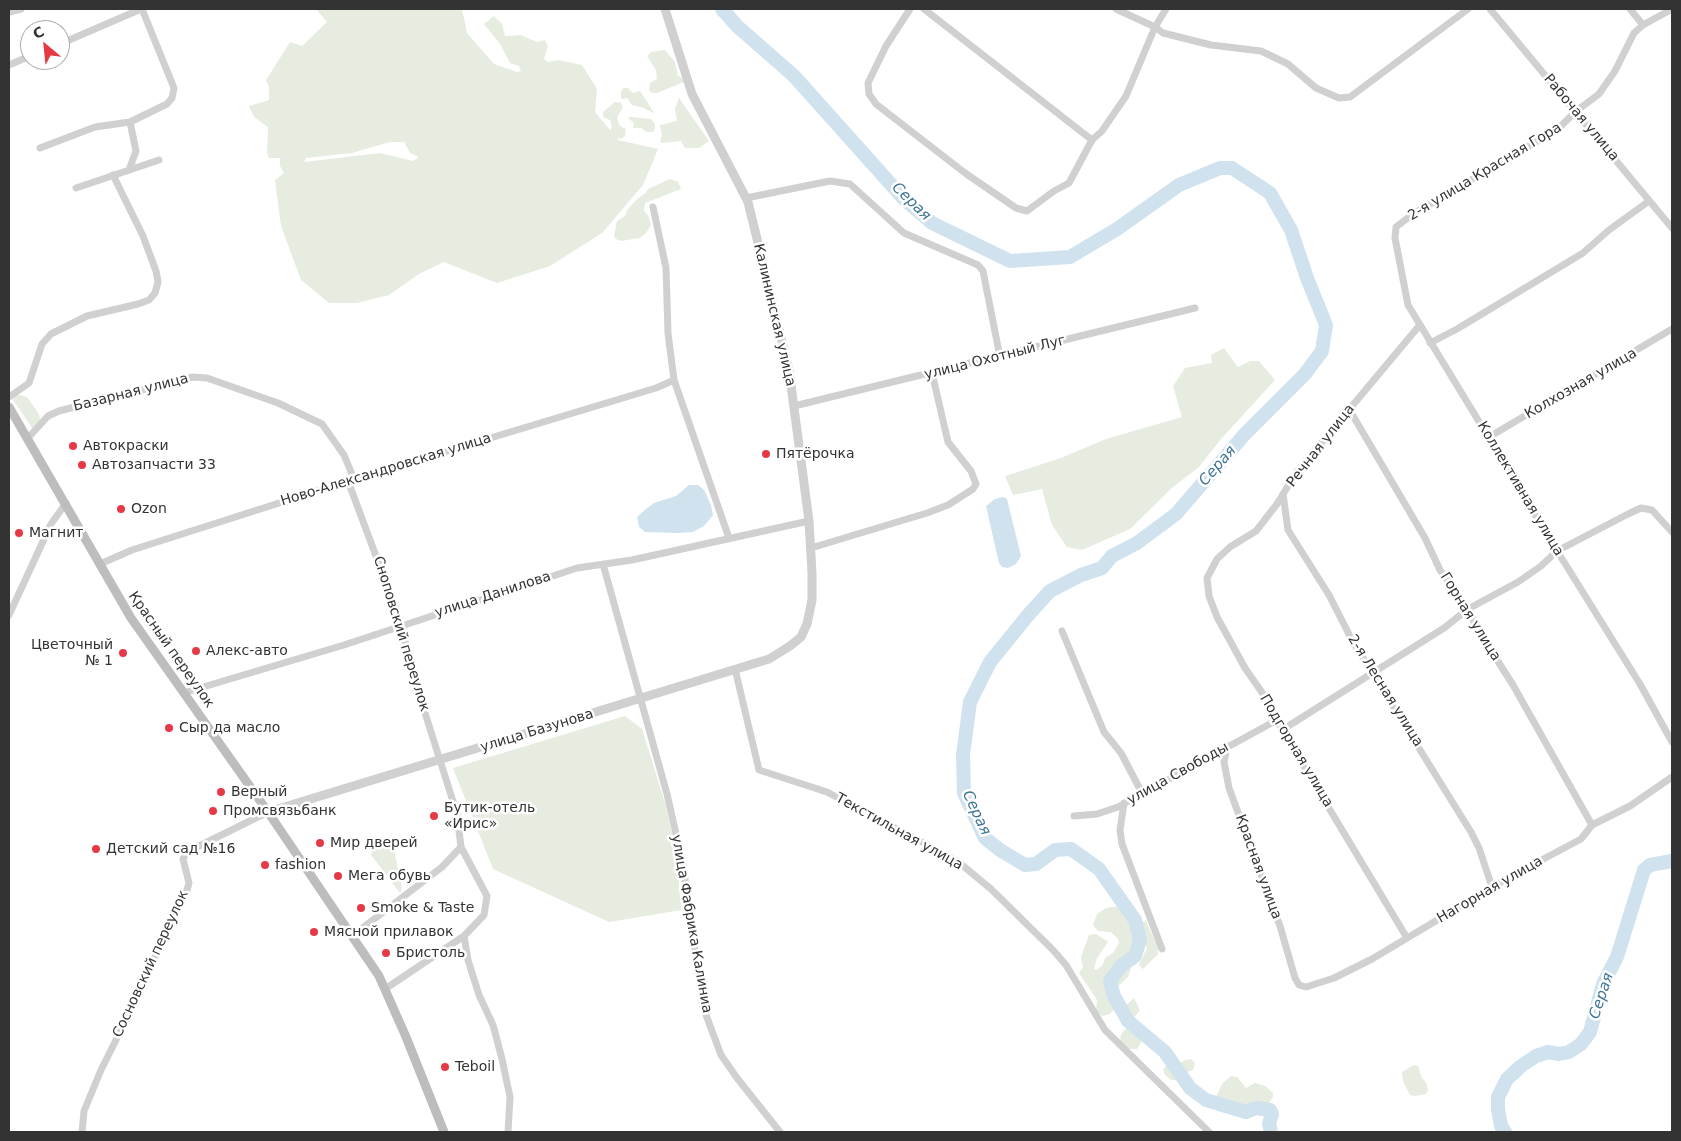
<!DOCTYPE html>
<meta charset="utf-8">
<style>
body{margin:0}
#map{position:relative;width:1681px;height:1141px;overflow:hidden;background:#fff;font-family:"DejaVu Sans",sans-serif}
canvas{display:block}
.frame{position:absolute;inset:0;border:10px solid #333;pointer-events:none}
.north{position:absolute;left:20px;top:20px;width:50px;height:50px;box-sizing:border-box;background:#fff;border:1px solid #adadad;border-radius:50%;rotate:332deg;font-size:14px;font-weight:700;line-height:20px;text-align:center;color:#333}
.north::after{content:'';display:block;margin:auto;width:18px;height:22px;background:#e63946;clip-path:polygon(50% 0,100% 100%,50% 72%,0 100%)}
</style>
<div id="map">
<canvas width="1681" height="1141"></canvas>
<div class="frame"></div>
<div class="north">С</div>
</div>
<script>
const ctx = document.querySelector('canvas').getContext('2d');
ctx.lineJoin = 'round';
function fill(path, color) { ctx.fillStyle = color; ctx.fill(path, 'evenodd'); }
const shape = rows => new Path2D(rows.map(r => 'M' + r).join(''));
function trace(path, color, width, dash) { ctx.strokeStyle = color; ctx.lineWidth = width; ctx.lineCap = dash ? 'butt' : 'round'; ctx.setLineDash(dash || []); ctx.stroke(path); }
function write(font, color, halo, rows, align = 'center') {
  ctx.font = font + ' "DejaVu Sans",sans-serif'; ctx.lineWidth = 5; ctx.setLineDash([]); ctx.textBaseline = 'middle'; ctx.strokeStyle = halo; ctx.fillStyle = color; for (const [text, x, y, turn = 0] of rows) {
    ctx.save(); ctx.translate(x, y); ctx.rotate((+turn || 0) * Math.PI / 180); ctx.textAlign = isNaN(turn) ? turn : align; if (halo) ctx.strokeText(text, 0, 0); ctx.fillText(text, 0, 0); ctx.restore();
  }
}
const green = shape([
 [316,9,462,9,467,33,494,64,517,72,521,71,519,66,510,63,500,44,484,24,494,16,502,24,505,36,521,35,537,42,545,40,548,46,544,59,548,62,558,60,582,65,597,89,595,112,610,130,612,127,610,120,603,117,603,112,615,102,621,103,623,107,617,118,620,126,626,129,625,136,621,139,617,138,618,140,658,149,643,185,602,233,550,266,497,283,444,262,419,274,389,295,357,303,329,303,301,280,281,226,275,180,284,173,280,166,280,158,269,158,267,153,268,127,254,117,249,106,269,100,269,87,266,80,290,42,302,46,327,22],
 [390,142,404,142,410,153,419,157,413,161,380,153,304,162,306,158,352,153],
 [665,50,675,62,678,76,681,77,684,82,657,93,652,93,649,90,650,83,657,79,656,70,647,56,651,52],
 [623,88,628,88,633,93,640,91,655,114,644,108,632,105,627,98,621,99,621,92],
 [679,98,709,141,699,148,685,148,681,141,662,143,660,141,662,135,660,125,677,121,675,109],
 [631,117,651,119,655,124,655,129,653,132,646,132,641,128,633,128,634,123,628,118],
 [670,179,678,182,681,189,645,203,644,211,649,217,651,225,646,233,640,238,621,241,616,239,614,236,617,221,625,216,627,210,637,199,646,193,648,189],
 [1224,348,1238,367,1250,361,1259,361,1275,380,1221,439,1199,467,1173,487,1130,529,1082,550,1067,547,1052,525,1042,489,1013,495,1005,476,1061,458,1106,439,1182,417,1173,386,1185,368,1212,363,1211,355],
 [16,394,27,397,39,414,40,420,35,426,32,428,12,398],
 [625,716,642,729,665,803,677,855,681,910,609,922,493,869,453,768],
 [393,845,402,888,400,893,371,855,373,850],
 [1119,906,1126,906,1133,912,1138,924,1130,935,1137,932,1142,935,1142,939,1129,958,1131,967,1128,977,1115,989,1111,1000,1117,1003,1116,1007,1110,1014,1102,1016,1096,1011,1097,1000,1079,973,1083,967,1081,957,1089,935,1096,934,1108,942,1097,958,1094,969,1096,970,1102,966,1105,958,1113,953,1119,943,1118,939,1111,932,1098,931,1093,925,1097,914,1106,908],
 [1146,921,1158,948,1158,954,1143,969,1139,965,1147,948,1145,943,1146,934,1140,927,1141,923],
 [1134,998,1140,1010,1129,1024,1125,1022,1120,1011],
 [1129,1026,1141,1038,1141,1043,1137,1049,1129,1049,1123,1045,1120,1038,1123,1031],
 [1191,1059,1195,1063,1193,1070,1184,1073,1178,1080,1171,1080,1165,1075,1163,1070,1168,1063,1174,1062,1177,1065,1185,1060],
 [1414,1065,1418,1066,1422,1078,1426,1082,1428,1090,1426,1094,1415,1096,1410,1095,1403,1081,1402,1072],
 [1231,1076,1237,1077,1246,1088,1255,1083,1265,1086,1273,1093,1273,1097,1269,1103,1262,1106,1253,1105,1247,1110,1220,1103,1216,1097,1222,1084]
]);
const water = shape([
 [689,485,698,485,704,490,711,505,713,515,704,526,693,532,677,533,645,532,639,527,637,517,646,509,654,503,676,496],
 [1003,497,1007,499,1021,556,1016,564,1008,568,1002,567,999,563,986,506,995,499]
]);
const river = shape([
 [722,9,737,26,794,76,905,200,932,223,1010,261,1070,257,1117,229,1179,185,1220,168,1232,168,1270,193,1291,230,1307,278,1326,325,1322,351,1305,374,1244,435,1176,514,1137,543,1112,556,1102,568,1081,575,1050,591,1029,614,990,662,970,702,963,755,964,793,985,838,1000,850,1025,865,1036,864,1055,850,1071,849,1099,869,1135,920,1140,940,1135,956,1121,966,1110,981,1114,996,1128,1021,1165,1052,1190,1088,1206,1100,1246,1112,1256,1108,1270,1110,1272,1114,1269,1124,1271,1132],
 [1505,1132,1501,1126,1498,1109,1498,1097,1507,1079,1521,1066,1536,1056,1548,1052,1559,1054,1569,1052,1581,1044,1590,1032,1603,984,1617,957,1644,870,1650,865,1672,861]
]);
const minor = shape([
 [910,9,886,46,868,83,869,94,876,104,965,173,1016,208,1027,211,1054,191,1069,183,1092,140,1102,131,1126,96,1155,27,1166,9],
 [924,9,1092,140],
 [1116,9,1155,27,1163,33,1211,45,1261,51,1288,64,1316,88,1339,98,1350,97,1468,9],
 [1490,9,1672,228],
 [1630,9,1643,25],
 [1672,9,1643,25,1634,33,1615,71,1599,94,1575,112,1558,129,1413,214,1396,227,1395,238,1408,305,1514,479,1531,503,1536,517,1640,684,1672,742],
 [9,12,21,9],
 [60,44,141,9],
 [9,65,30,56],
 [40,148,95,127,130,122,167,104,172,98,174,88,142,9],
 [129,170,136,151,130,122],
 [76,188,159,160],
 [746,198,830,181,850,184,904,233,978,265,983,271,1000,357],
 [653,207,666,268,668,333,674,380,729,538],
 [1430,343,1457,329,1583,253,1609,230,1649,201],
 [9,397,29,383,42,344,51,334,87,316,138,304,149,300,155,293,158,282,156,271,143,236,113,175],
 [794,406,1195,308],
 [1349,409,1425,538,1440,570,1468,609,1478,630,1513,685,1592,825],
 [1489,437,1672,329],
 [28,438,48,416,59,411,193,377,207,378,278,403,322,424,344,455,354,479],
 [348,481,398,615,419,694,457,814,461,847,487,896,484,915,464,936,468,960,479,995,493,1025,502,1059,510,1097,508,1132],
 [1283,494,1288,530,1329,595,1353,642,1471,832,1479,848,1492,887],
 [811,548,927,513,948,505,973,489,976,484,971,471,948,442,932,373],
 [100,564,132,550,348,481,656,388,674,380],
 [603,564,667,794,683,865,703,1007,721,1055,737,1078,780,1132],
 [9,615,51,524,66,503],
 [1062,631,1104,732,1121,753,1142,793],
 [735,669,759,770,827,792,956,860,991,889,1053,950,1066,965,1105,1030,1209,1132],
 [183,693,344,645,577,568,632,560,809,521],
 [1282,730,1444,628,1468,609,1518,582,1541,566,1557,551,1628,514,1641,508,1652,510,1672,532],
 [1227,747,1224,762,1229,788,1280,926,1295,978,1299,985,1306,987,1334,978,1372,959,1506,879,1581,839,1592,825,1630,806,1672,777],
 [1124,803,1120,830,1122,844,1162,949],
 [1074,816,1097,814,1118,807,1277,720],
 [352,936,442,867,461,847],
 [1407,938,1282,730,1270,704,1245,668,1217,617,1209,596,1207,578,1217,559,1230,547,1256,531,1277,504,1296,473,1419,326],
 [385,989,464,936],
 [82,1132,84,1111,101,1070,135,1002,147,973,187,890,189,883,183,859,187,852,268,812]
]);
const tertiary = shape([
 [268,812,769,659,790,646,801,637,807,624,812,600,812,573,809,521,789,370,748,202,692,94,665,9]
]);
const secondary = shape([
 [9,407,131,618,268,812,379,976,406,1037,444,1132]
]);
const markers = [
 [73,446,5,"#e63946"],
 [766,454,5,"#e63946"],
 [82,465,5,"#e63946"],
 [121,509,5,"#e63946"],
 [19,533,5,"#e63946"],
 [196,651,5,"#e63946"],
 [123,653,5,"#e63946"],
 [169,728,5,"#e63946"],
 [221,792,5,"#e63946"],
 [213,811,5,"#e63946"],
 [434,816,5,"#e63946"],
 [320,843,5,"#e63946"],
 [96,849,5,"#e63946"],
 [265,865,5,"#e63946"],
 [338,876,5,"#e63946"],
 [361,908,5,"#e63946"],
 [314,932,5,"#e63946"],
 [386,953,5,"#e63946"],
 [445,1067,5,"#e63946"]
];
const streetNames = [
 ["Рабочая улица",1581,118,50],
 ["2-я улица Красная Гора",1485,172,-31],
 ["Калининская улица",774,315,77],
 ["улица Охотный Луг",995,358,-14],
 ["Колхозная улица",1581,384,-30],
 ["Базарная улица",131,393,-14],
 ["Речная улица",1321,446,-52],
 ["Ново-Александровская улица",386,470,-17],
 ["Коллективная улица",1520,489,59],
 ["улица Данилова",493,595,-18],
 ["Горная улица",1470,617,58],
 ["Сноповский переулок",401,634,73],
 ["Красный переулок",171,650,55],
 ["2-я Лесная улица",1385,691,58],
 ["улица Базунова",537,731,-17],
 ["Подгорная улица",1296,751,59],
 ["улица Свободы",1178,774,-29],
 ["Текстильная улица",899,832,29],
 ["Красная улица",1258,867,70],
 ["Нагорная улица",1490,890,-30],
 ["улица Фабрика Калиниа",691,924,80],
 ["Сосновский переулок",151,964,-65]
];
const poiNames = [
 ["Автокраски",83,446],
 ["Пятёрочка",776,454],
 ["Автозапчасти 33",92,465],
 ["Ozon",131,509],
 ["Магнит",29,533],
 ["Цветочный",113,645,"right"],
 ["№ 1",113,661,"right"],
 ["Алекс-авто",206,651],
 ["Сыр да масло",179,728],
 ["Верный",231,792],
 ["Бутик-отель",444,808],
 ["«Ирис»",444,824],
 ["Промсвязьбанк",223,811],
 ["Мир дверей",330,843],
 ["Детский сад №16",106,849],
 ["fashion",275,865],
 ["Мега обувь",348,876],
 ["Smoke & Taste",371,908],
 ["Мясной прилавок",324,932],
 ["Бристоль",396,953],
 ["Teboil",455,1067]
];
const waterNames = [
 ["Серая",911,202,44],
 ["Серая",1218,466,-49],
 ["Серая",976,813,65],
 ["Серая",1602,996,-72]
];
fill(green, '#e6ecdf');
fill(water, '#cfe2ee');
trace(river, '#cfe2ee', 14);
trace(minor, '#d0d0d0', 7);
trace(tertiary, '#d0d0d0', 9);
trace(secondary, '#bdbdbd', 9);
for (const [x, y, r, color] of markers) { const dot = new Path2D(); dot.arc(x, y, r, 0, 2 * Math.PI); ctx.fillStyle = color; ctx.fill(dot); trace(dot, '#fff', 2); }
write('14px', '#333', '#fff', streetNames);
write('14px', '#333', '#fff', poiNames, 'left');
write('italic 15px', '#3f7597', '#fff', waterNames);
</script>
